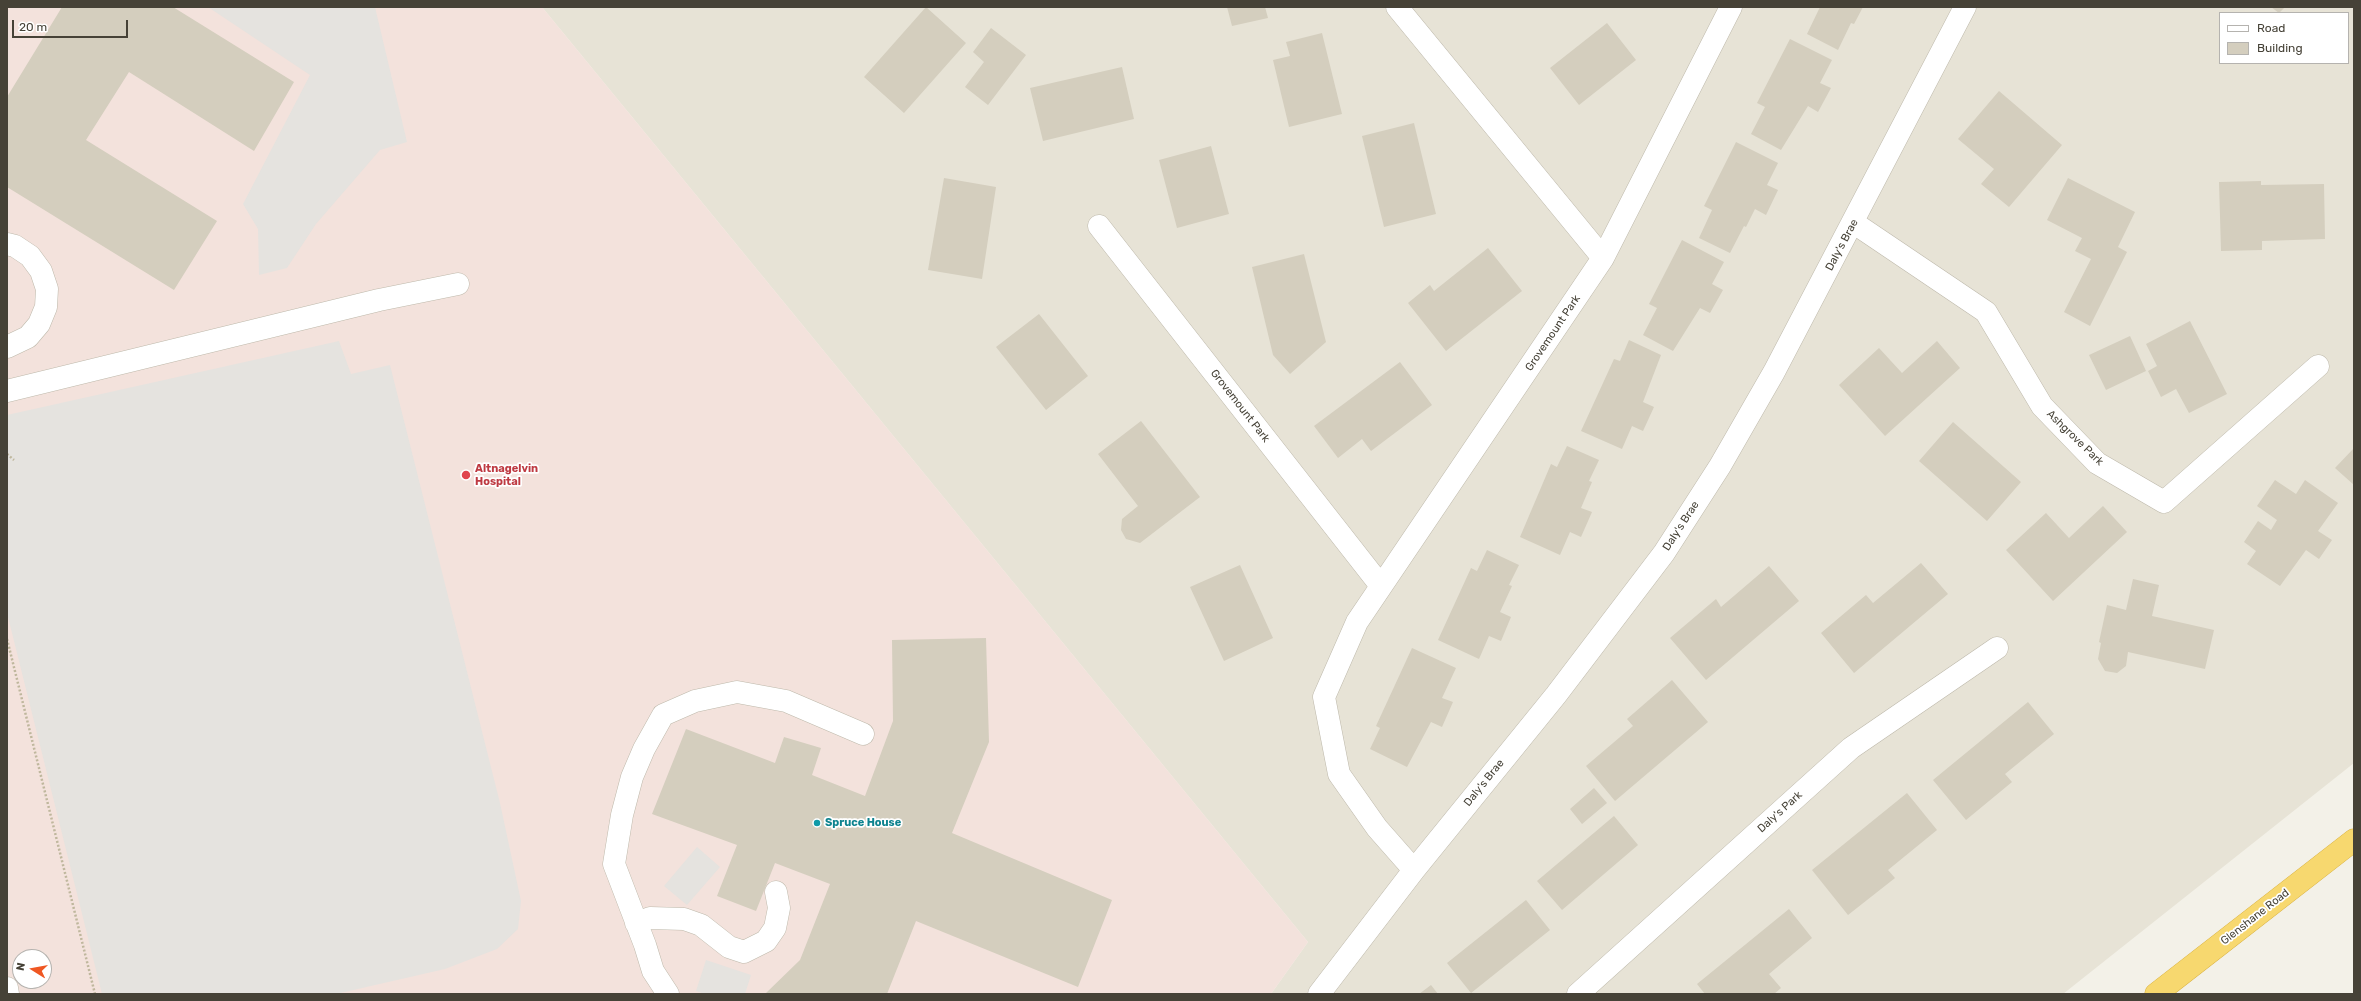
<!DOCTYPE html>
<style>
body{margin:0}
#map{position:relative;width:2361px;height:1001px;overflow:hidden;background:#f3f1e8;font-family:Rubik,sans-serif}
canvas{display:block}
.frame{position:absolute;inset:0;border:8px solid #464237;pointer-events:none}
.legend{position:absolute;left:2219px;top:12px;width:130px;height:52px;box-sizing:border-box;background:#fff;border:1px solid #b5b3af;margin:0;padding:5px 7px;list-style:none;font-size:12px;color:#464237}
.legend li{display:flex;align-items:center;gap:8px;height:20px}
.legend b{width:20px;border:1px solid #b5b3af}
.north{position:absolute;left:12px;top:949px;width:40px;height:40px;box-sizing:border-box;background:#fff;border:1px solid #b5b3af;border-radius:50%;rotate:281deg;font-size:11px;font-weight:700;line-height:16px;text-align:center;color:#464237}
.north::after{content:'';display:block;margin:auto;width:14px;height:18px;background:#ef5723;clip-path:polygon(50% 0,100% 100%,50% 72%,0 100%)}
.scale{position:absolute;left:12px;top:20px;width:116px;height:18px;box-sizing:border-box;border:2px solid #464237;border-top:0;padding-left:5px;font-size:12px;line-height:14px;white-space:nowrap;color:#464237;-webkit-text-stroke:3px #fff;paint-order:stroke}
</style>
<div id="map">
<canvas width="2361" height="1001"></canvas>
<div class="frame"></div>
<ul class="legend">
<li><b style="height:5px;background:#fff"></b>Road</li>
<li><b style="height:11px;background:#d4cebe"></b>Building</li>
</ul>
<div class="north">N</div>
<div class="scale">20 m</div>
</div>
<script>
const ctx = document.querySelector('canvas').getContext('2d');
ctx.lineJoin = 'round';
function fill(path, color) { ctx.fillStyle = color; ctx.fill(path, 'evenodd'); }
const shape = rows => new Path2D(rows.map(r => 'M' + r).join(''));
function trace(path, color, width, dash) { ctx.strokeStyle = color; ctx.lineWidth = width; ctx.lineCap = dash ? 'butt' : 'round'; ctx.setLineDash(dash || []); ctx.stroke(path); }
function write(font, color, halo, rows, align = 'center') {
  ctx.font = font + ' Rubik,sans-serif'; ctx.lineWidth = 3.5; ctx.setLineDash([]); ctx.textBaseline = 'middle'; ctx.strokeStyle = halo; ctx.fillStyle = color; for (const [text, x, y, turn = 0] of rows) {
    ctx.save(); ctx.translate(x, y); ctx.rotate((+turn || 0) * Math.PI / 180); ctx.textAlign = isNaN(turn) ? turn : align; if (halo) ctx.strokeText(text, 0, 0); ctx.fillText(text, 0, 0); ctx.restore();
  }
}
const residential = shape([
 [542,7,2354,7,2354,763,2063,994,1271,994,1308,942],
 [2220,13,2348,13,2348,63,2220,63]
]);
const medical = shape([
 [7,7,542,7,1308,942,1271,994,7,994],
 [20,957,44,957,44,981,20,981]
]);
const parking = shape([
 [208,7,375,7,407,142,380,150,316,224,287,268,259,275,258,229,243,204,310,75],
 [339,341,351,374,390,365,500,803,521,901,518,929,497,949,445,969,336,994,102,994,7,613,7,415],
 [697,847,720,867,687,905,664,886],
 [706,960,751,975,745,994,705,994,696,991]
]);
const building = shape([
 [62,7,173,7,294,82,254,151,129,72,86,140,217,221,174,290,7,187,7,97],
 [926,7,966,43,904,113,864,77],
 [1227,7,1265,7,1268,18,1232,26],
 [1820,7,1863,7,1854,24,1851,23,1838,50,1807,34],
 [2271,7,2285,7,2279,13],
 [1607,23,1636,60,1579,105,1550,68],
 [991,28,1026,55,988,105,965,87,984,62,973,52],
 [1322,33,1342,114,1289,127,1273,60,1290,56,1286,42],
 [1790,39,1832,60,1820,83,1831,88,1818,112,1808,106,1781,150,1751,134,1765,107,1757,103],
 [1122,67,1134,119,1043,141,1030,88],
 [1999,91,2062,145,2009,207,1981,184,1994,169,1958,139],
 [1414,123,1436,214,1384,227,1362,136],
 [1736,142,1778,163,1767,185,1778,190,1766,215,1755,209,1746,227,1744,226,1730,253,1699,238,1712,210,1704,206],
 [1211,146,1229,214,1177,228,1159,160],
 [944,178,996,187,982,279,928,270],
 [2068,178,2135,212,2118,247,2127,252,2090,326,2064,312,2091,259,2075,251,2082,238,2047,220],
 [2261,181,2261,185,2324,184,2325,239,2262,241,2262,250,2221,251,2219,182],
 [1682,240,1724,262,1712,284,1723,290,1710,313,1700,308,1673,351,1643,335,1657,308,1649,304],
 [1488,248,1522,291,1446,351,1408,303,1430,285,1434,291],
 [1304,254,1326,342,1290,374,1273,355,1252,267],
 [1039,314,1088,376,1046,410,996,347],
 [2190,321,2227,394,2189,413,2176,389,2161,397,2148,371,2157,366,2146,344],
 [2130,336,2146,371,2106,390,2089,355],
 [1629,340,1661,355,1643,402,1654,407,1643,431,1632,426,1622,449,1581,431,1614,359,1620,361],
 [1937,341,1960,368,1885,436,1839,385,1879,348,1902,373],
 [1400,362,1432,405,1371,451,1362,439,1338,458,1314,426],
 [1141,421,1200,497,1140,543,1126,539,1121,530,1122,519,1138,506,1098,454],
 [1953,422,2021,482,1987,521,1919,461],
 [1567,446,1599,460,1589,481,1592,482,1581,508,1592,512,1581,537,1570,532,1560,555,1520,537,1551,464,1557,467],
 [2354,448,2354,485,2335,468],
 [2275,480,2296,494,2305,480,2338,503,2318,531,2332,540,2319,559,2306,550,2280,586,2247,564,2256,551,2244,542,2258,521,2271,530,2277,520,2257,506],
 [2103,506,2127,532,2053,601,2006,550,2046,513,2069,538],
 [1487,550,1519,565,1509,585,1512,586,1500,612,1511,617,1501,641,1489,636,1479,659,1438,640,1471,568,1477,571],
 [1921,563,1948,594,1854,673,1821,633,1866,595,1873,603],
 [1240,565,1273,638,1224,661,1190,587],
 [1769,566,1799,601,1706,680,1670,638,1716,599,1721,607],
 [2133,579,2159,585,2152,616,2214,630,2205,669,2128,652,2126,666,2117,673,2105,671,2098,659,2101,643,2099,642,2107,605,2126,610],
 [986,638,989,742,952,833,1112,900,1078,987,916,921,887,994,765,994,800,960,830,884,775,863,756,911,717,896,737,845,652,814,686,729,775,763,784,737,821,748,812,775,865,796,893,721,892,640],
 [1412,648,1456,668,1442,698,1453,702,1442,727,1431,722,1407,767,1370,749,1380,728,1376,726],
 [1672,680,1708,722,1615,801,1586,766,1633,726,1627,719],
 [2028,702,2054,734,2005,774,2012,782,1966,820,1933,780],
 [1594,788,1607,803,1582,824,1570,809],
 [1907,793,1937,830,1888,870,1895,878,1848,915,1812,870],
 [1614,816,1638,845,1562,910,1537,881],
 [1526,900,1550,930,1471,993,1447,963],
 [1789,909,1812,938,1769,974,1781,988,1774,994,1705,994,1697,984],
 [1431,985,1438,994,1419,994]
]);
const path = shape([
 [7,454,14,460],
 [7,639,95,994]
]);
const lane = shape([
 [7,244,15,246,30,256,41,271,47,289,46,307,39,324,28,337,7,347],
 [7,391,379,300,458,284],
 [636,923,650,918,684,919,701,925,729,947,744,952,766,941,775,928,779,908,776,892],
 [7,988,8,994],
 [668,994,653,971,645,945,614,864,622,815,632,777,644,749,663,715,695,701,737,692,786,701,863,734]
]);
const street = shape([
 [1397,7,1603,258],
 [1854,223,1986,312,2042,406,2097,463,2164,502,2318,366],
 [1099,226,1381,586],
 [1414,870,1377,828,1339,774,1324,697,1357,622,1603,258,1731,7],
 [1319,994,1414,870,1556,695,1664,553,1720,466,1774,372,1965,7],
 [1578,994,1851,748,1997,648]
]);
const highway = shape([
 [2156,994,2354,840]
]);
const markers = [
 [466,475,5,"#e0444e"],
 [817,823,4,"#0f9aa8"]
];
const streetNames = [
 ["Daly's Brae",1842,245,-62],
 ["Grovemount Park",1553,333,-56],
 ["Grovemount Park",1240,406,52],
 ["Ashgrove Park",2075,438,44],
 ["Daly's Brae",1681,526,-57],
 ["Daly's Brae",1484,783,-51],
 ["Daly's Park",1780,812,-42],
 ["Glenshane Road",2255,917,-38]
];
const healthNames = [
 ["Altnagelvin",475,469],
 ["Hospital",475,482]
];
const cultureNames = [
 ["Spruce House",825,823]
];
fill(residential, '#e7e3d6');
fill(medical, '#f3e2dc');
fill(parking, '#e5e3df');
fill(building, '#d4cebe');
trace(lane, '#beb9ab', 23);
trace(street, '#beb9ab', 23);
trace(highway, '#d6ae3f', 23);
trace(path, '#bfb79d', 2.5, [2, 2]);
trace(lane, '#fff', 22);
trace(street, '#fff', 22);
trace(highway, '#f7d86f', 22);
for (const [x, y, r, color] of markers) { const dot = new Path2D(); dot.arc(x, y, r, 0, 2 * Math.PI); ctx.fillStyle = color; ctx.fill(dot); trace(dot, '#fff', 1.5); }
write('11px', '#464237', '#fff', streetNames);
write('bold 11px', '#be3a42', '#fff', healthNames, 'left');
write('bold 11px', '#0d838f', '#fff', cultureNames, 'left');
</script>
